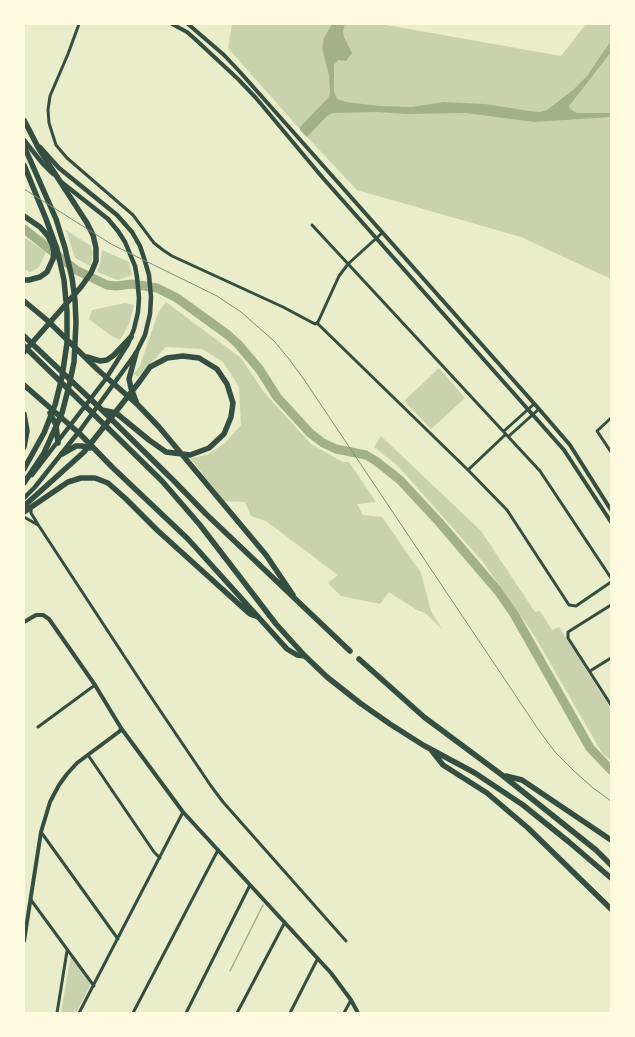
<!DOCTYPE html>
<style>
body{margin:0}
#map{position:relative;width:635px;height:1037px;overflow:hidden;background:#e9edc9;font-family:Cabin,sans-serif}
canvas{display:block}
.frame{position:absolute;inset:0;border:25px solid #fefae0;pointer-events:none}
</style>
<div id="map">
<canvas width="635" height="1037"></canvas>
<div class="frame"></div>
</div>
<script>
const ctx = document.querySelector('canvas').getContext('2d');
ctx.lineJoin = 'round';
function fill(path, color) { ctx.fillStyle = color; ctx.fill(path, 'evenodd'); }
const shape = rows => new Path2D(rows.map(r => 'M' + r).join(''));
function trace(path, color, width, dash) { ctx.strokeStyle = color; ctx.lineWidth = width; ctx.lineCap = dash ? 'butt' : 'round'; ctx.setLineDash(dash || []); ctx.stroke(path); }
const green = shape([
 [232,24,381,24,561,56,586,24,611,24,611,279,521,237,357,190,305,135,228,48],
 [66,230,91,246,93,254,90,266,75,258],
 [24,237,46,252,39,267,30,272,24,269],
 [102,250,129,262,132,275,118,280,97,272,100,264],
 [166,302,241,358,263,391,311,444,343,462,349,462,376,502,357,504,363,515,382,517,421,573,431,611,442,629,425,613,417,610,389,592,380,604,341,596,328,583,338,575,266,521,251,516,245,502,224,501,190,458,207,455,225,443,241,425,239,387,223,362,202,349,166,347,138,377,134,374,140,366,158,313],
 [125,303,134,305,129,324,120,340,110,335,89,319,92,310],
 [439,368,465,398,431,429,404,401],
 [381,436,481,531,535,612,540,611,552,630,559,627,611,709,611,761,602,753,534,635,483,562,398,466,374,447],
 [71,954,91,984,76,1013,61,1013]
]);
const water = shape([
 [332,24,345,24,343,31,344,37,352,53,346,61,338,60,334,65,334,91,337,99,346,102,380,106,412,107,443,102,485,104,529,111,540,112,547,110,573,90,587,76,611,41,611,52,569,106,570,109,577,113,611,113,611,117,534,122,466,113,406,114,377,112,334,113,330,114,326,117,307,137,300,130,300,127,328,98,330,94,329,75,322,48,324,38]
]);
const stream = shape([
 [230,971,263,905]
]);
const river = shape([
 [24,229,76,270,107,285,116,286,132,284,157,288,177,298,228,335,238,344,260,370,277,397,310,433,323,443,336,449,366,455,376,461,400,480,439,522,498,591,514,614,590,748,611,770]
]);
const minor = shape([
 [79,24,68,54,50,96,48,110,49,123,56,145,67,158,133,215,154,243,163,250,172,256,283,307,315,324,318,322,339,276,348,264,382,233],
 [312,225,540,471,611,578],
 [317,323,468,470,507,510,569,605,576,606,611,582],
 [611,418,597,431,611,452],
 [504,431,534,404],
 [509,436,539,409],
 [468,470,506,434],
 [31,508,31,513,39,526,151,697,211,786,223,802,346,941],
 [24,517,38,525],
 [611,605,568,632,568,638,611,705],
 [590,671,611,658],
 [38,727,95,685],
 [88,755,154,852,160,858],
 [41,832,118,939],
 [31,900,94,986],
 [57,1013,67,951],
 [79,1013,183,812],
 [133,1013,218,850],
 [186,1013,250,885],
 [237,1013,285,922],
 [290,1013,318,958],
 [344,1013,351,1000]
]);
const tertiary = shape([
 [172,24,187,32,195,39,238,79,256,98,322,177,564,450,611,522],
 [188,24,224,55,240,72,539,409,570,445,611,510],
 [24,622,36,615,43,615,49,619,95,685,121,728,183,812,331,973,351,1000,358,1013],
 [24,941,41,832,50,802,59,785,67,774,77,763,120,731,121,728]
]);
const secondary = shape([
 [24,140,43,164,53,174],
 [32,475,105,380,128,344,134,329,138,312,139,298,137,277,135,266,125,242,118,231,108,219,60,181],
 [24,498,35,487,81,429,136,353,145,335,150,314,151,297,149,275,144,258,140,246,132,232,117,215,59,168,40,147]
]);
const motorway = shape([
 [24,120,39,149,87,223,93,235,96,248,96,261,91,273,81,287,24,352],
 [24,146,56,219,65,248,72,278,75,300,76,323,74,362,69,386,62,413,44,453,24,483],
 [24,165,46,219,57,249,64,280,67,312,67,343,62,377,55,405,44,433,24,469],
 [24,216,40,227,48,236,52,244,54,252,53,259,47,272,40,277,29,280,24,280],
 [24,301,48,321,98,370,138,405,159,427,266,555,293,595],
 [24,336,102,410,174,481,206,514,350,651],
 [24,346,162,481,200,525,276,624,305,656,327,677,360,703,390,724,423,745,475,773,523,805,569,842,611,878],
 [136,353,129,379,131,388,137,404],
 [87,357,100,361,107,360,114,355,131,337],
 [24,385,80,434,112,467,188,539,287,649,297,655,305,656],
 [50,413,56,425,58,443],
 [24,414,27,431,24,447],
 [62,454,76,446,82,446,90,448],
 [24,506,84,452,140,381,150,367,167,358,183,356,199,358,217,369,227,384,233,403,231,417,224,434,209,448,190,455,166,452,149,440,116,413,102,410],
 [24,512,68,482,81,478,95,478,108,483,126,499,157,530,241,606,250,614,258,617],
 [359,659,424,717,502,775,596,850,611,865],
 [432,751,443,765,487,793,528,828,611,909],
 [506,776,522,780,611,840]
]);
const tram = shape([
 [24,189,111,244,217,296,241,312,274,341,289,359,303,378,538,729,555,752,573,770,593,788,611,801]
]);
fill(green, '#cad2ad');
fill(water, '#a3b18a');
trace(stream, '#a3b18a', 1.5);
trace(river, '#a3b18a', 9);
trace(minor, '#344e41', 3);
trace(tertiary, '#344e41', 4);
trace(secondary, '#344e41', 4.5);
trace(motorway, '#344e41', 5.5);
trace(tram, '#7c8e77', 1);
</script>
